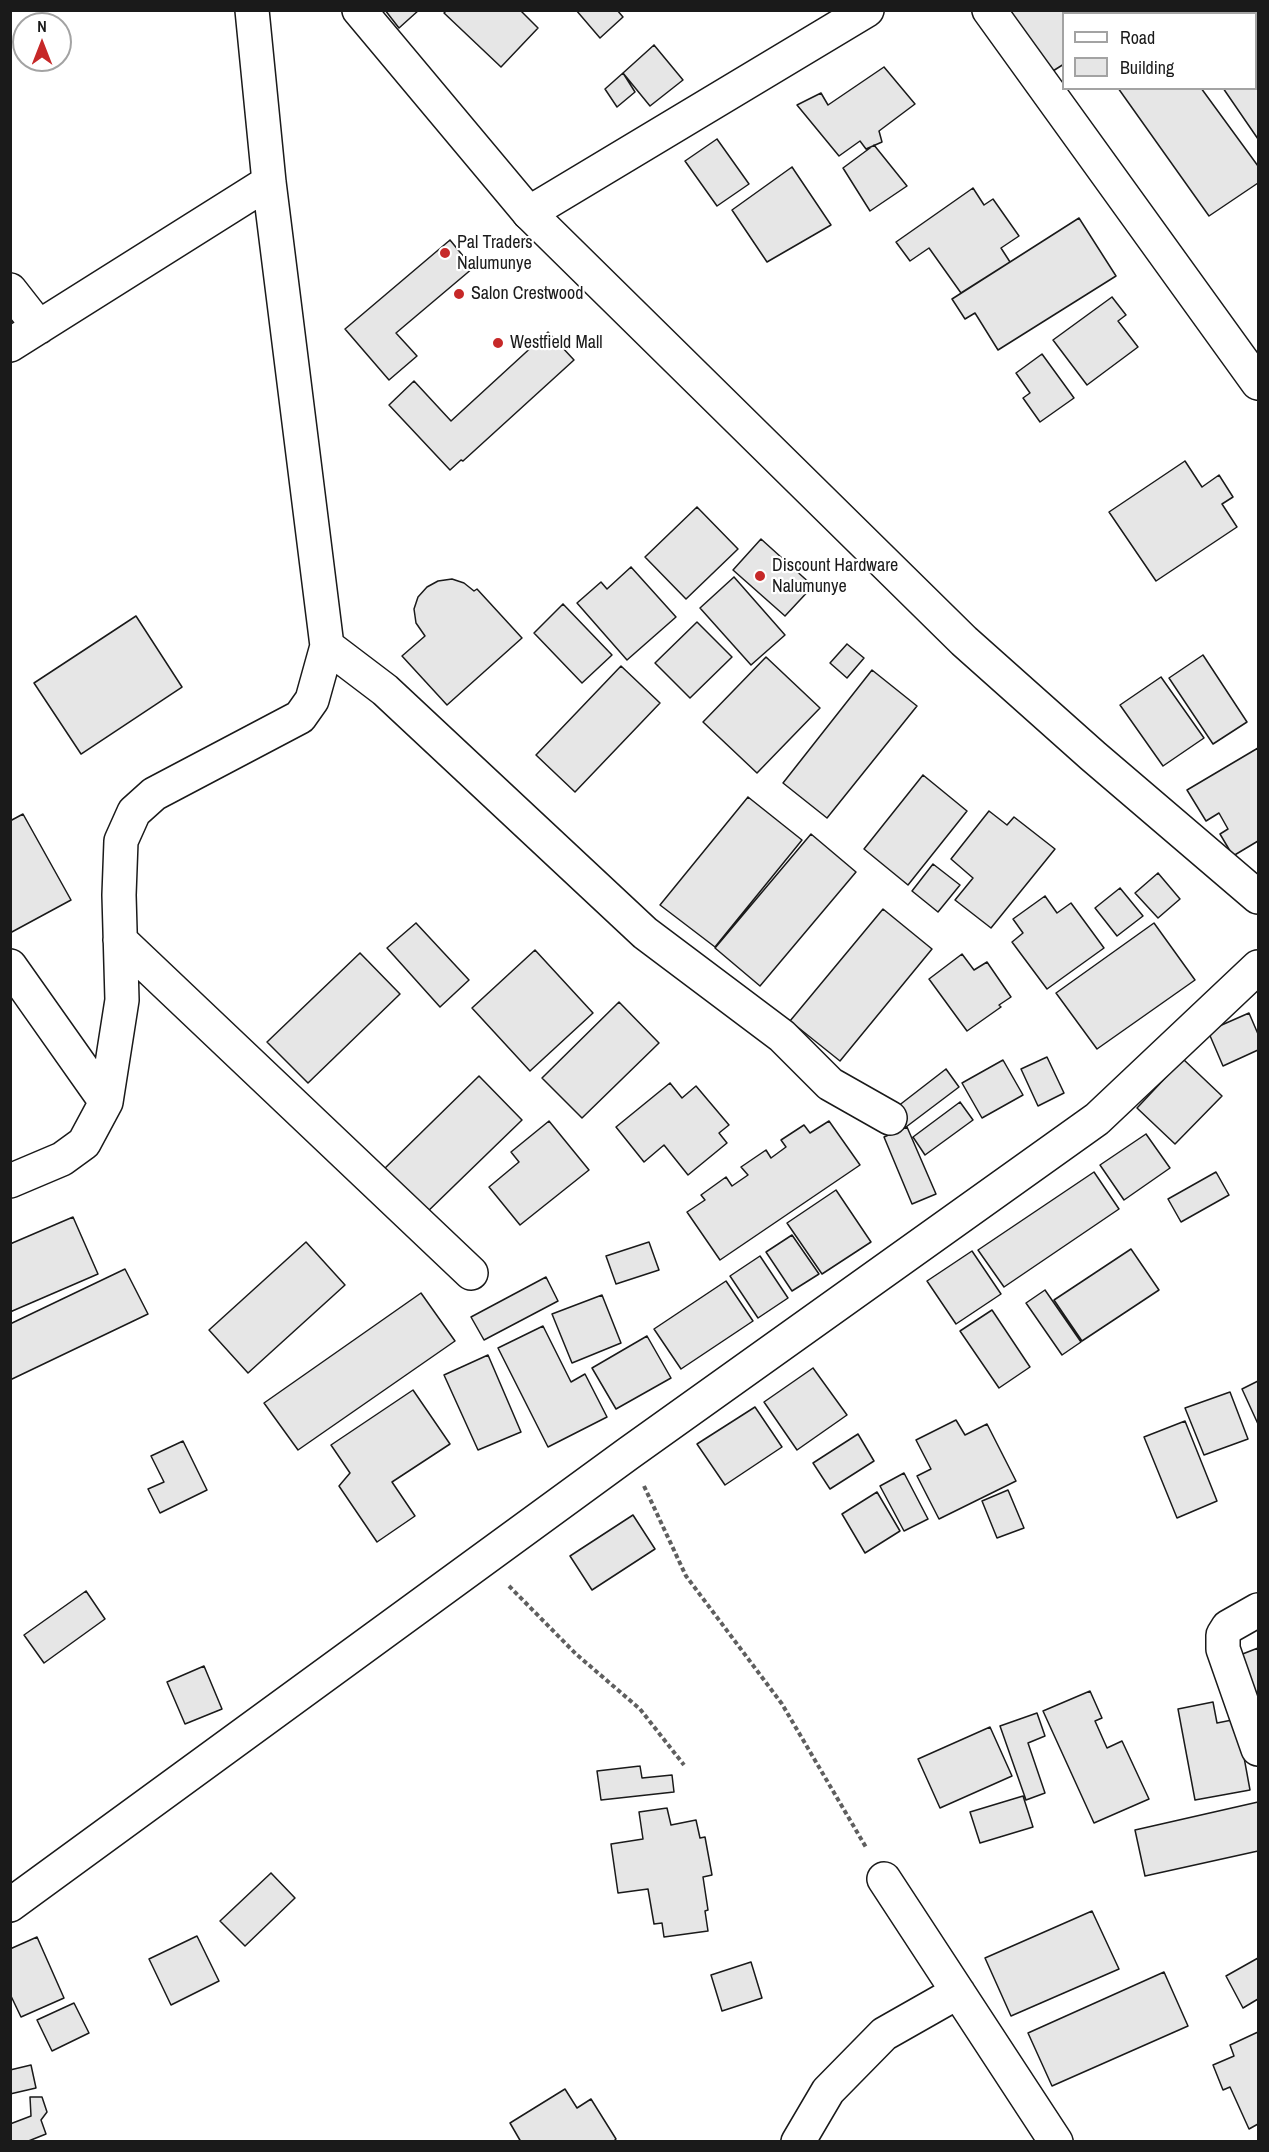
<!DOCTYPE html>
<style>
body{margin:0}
#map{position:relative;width:1269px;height:2152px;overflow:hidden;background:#fff;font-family:"Archivo Narrow",sans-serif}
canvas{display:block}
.frame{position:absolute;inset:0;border:12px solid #1a1a1a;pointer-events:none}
.legend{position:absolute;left:1062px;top:12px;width:195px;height:78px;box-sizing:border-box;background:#fff;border:2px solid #a3a3a3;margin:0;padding:8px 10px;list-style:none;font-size:18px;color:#1a1a1a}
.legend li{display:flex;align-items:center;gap:12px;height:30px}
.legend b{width:30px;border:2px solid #a3a3a3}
.north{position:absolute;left:12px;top:12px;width:60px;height:60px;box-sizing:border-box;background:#fff;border:2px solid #a3a3a3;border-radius:50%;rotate:0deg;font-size:16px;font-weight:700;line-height:24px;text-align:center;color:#1a1a1a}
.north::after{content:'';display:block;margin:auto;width:21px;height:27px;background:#c62828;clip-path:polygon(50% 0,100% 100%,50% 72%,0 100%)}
</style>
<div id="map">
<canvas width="1269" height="2152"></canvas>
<div class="frame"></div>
<ul class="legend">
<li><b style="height:8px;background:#fff"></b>Road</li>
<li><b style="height:16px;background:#e6e6e6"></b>Building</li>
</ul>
<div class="north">N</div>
</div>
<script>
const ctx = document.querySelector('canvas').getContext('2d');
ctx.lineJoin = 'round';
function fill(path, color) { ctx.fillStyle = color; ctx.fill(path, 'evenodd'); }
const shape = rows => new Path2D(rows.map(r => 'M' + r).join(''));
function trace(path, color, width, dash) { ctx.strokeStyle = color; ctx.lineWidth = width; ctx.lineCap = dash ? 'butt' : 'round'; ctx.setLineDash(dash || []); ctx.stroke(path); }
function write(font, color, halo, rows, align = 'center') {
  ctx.font = font + ' "Archivo Narrow",sans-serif'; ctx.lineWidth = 4.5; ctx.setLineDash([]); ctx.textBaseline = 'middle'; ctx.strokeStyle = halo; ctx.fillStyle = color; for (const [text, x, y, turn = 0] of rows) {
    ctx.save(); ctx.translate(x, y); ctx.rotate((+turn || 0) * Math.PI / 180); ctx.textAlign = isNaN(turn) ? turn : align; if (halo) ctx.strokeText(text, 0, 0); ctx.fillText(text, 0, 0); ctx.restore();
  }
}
const building = shape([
 [385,10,419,10,399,28,385,10],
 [447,10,520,10,538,28,501,67,444,13,447,10],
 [576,10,617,10,623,17,600,38,576,10],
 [1001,10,1115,10,1117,14,1064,14,1064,64,1045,76,1001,10],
 [1139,10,1180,10,1175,14,1141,14,1139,10],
 [654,45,683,80,650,106,623,73,654,45],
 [884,67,915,104,879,131,882,142,866,149,860,141,839,156,797,105,821,93,828,105,884,67],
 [623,73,635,92,617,107,605,89,623,73],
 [1256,83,1258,87,1258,139,1223,88,1256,88,1256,83],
 [1118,88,1201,88,1258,166,1258,183,1209,216,1118,88],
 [717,139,749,184,717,206,685,161,717,139],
 [874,145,907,186,870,211,843,168,874,145],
 [792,167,831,225,767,262,732,210,792,167],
 [973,188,984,205,993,199,1019,236,1001,248,1010,262,961,293,929,248,910,261,896,242,973,188],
 [1079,218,1116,276,998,350,975,313,965,319,952,299,1079,218],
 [450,240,473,268,396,333,417,356,389,380,345,329,450,240],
 [1112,297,1126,315,1118,321,1138,347,1087,385,1053,340,1112,297],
 [548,332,574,360,463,461,461,460,450,470,389,405,414,381,451,421,548,332],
 [1042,354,1074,398,1040,422,1023,398,1030,393,1016,373,1042,354],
 [1185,461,1202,487,1219,475,1233,497,1222,504,1237,527,1156,581,1109,512,1185,461],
 [697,507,738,549,686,599,645,557,697,507],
 [761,539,813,586,785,616,733,570,761,539],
 [631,567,676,617,627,660,577,603,601,582,607,589,631,567],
 [734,577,785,635,751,665,700,608,734,577],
 [452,579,464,583,474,591,477,589,522,638,447,705,402,656,425,636,416,623,414,609,418,597,427,587,438,581,452,579],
 [563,604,612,655,582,683,534,633,563,604],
 [136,616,182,687,81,754,34,683,136,616],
 [697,622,732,657,690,698,655,663,697,622],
 [847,644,864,658,847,678,830,663,847,644],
 [1203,655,1247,722,1213,744,1169,678,1203,655],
 [766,657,820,708,757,773,703,722,766,657],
 [621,666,660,703,575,792,536,755,621,666],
 [872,670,917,706,827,818,783,783,872,670],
 [1161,677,1204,738,1163,766,1120,705,1161,677],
 [1258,748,1258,841,1233,856,1220,834,1228,829,1219,813,1206,821,1187,790,1258,748],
 [923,775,967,811,908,885,864,849,923,775],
 [748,797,802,840,715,947,660,905,748,797],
 [989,811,1007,825,1014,817,1055,849,991,928,955,900,973,878,951,859,989,811],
 [23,814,71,900,10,933,10,821,23,814],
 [811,834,856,872,760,986,715,948,811,834],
 [933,864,960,885,938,912,912,891,933,864],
 [1158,873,1180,899,1158,918,1135,893,1158,873],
 [1120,888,1143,916,1117,936,1095,908,1120,888],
 [1045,896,1057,913,1071,903,1104,948,1047,989,1012,942,1023,933,1013,919,1045,896],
 [883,909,932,949,840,1061,790,1021,883,909],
 [416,923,469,980,440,1007,387,948,416,923],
 [1154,923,1195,980,1097,1049,1056,993,1154,923],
 [535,950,593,1013,530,1071,472,1008,535,950],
 [360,953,400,994,308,1083,267,1042,360,953],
 [962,954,974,970,987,962,1011,997,999,1005,1001,1007,967,1031,929,979,962,954],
 [619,1002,659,1043,582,1118,542,1078,619,1002],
 [1249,1013,1258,1034,1258,1050,1223,1066,1208,1031,1249,1013],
 [1047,1057,1064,1093,1038,1106,1021,1069,1047,1057],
 [1183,1059,1222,1096,1175,1144,1137,1108,1183,1059],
 [1003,1060,1023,1095,982,1118,962,1083,1003,1060],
 [946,1069,959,1087,906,1127,893,1110,946,1069],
 [479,1076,522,1120,423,1216,380,1173,479,1076],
 [670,1083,682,1098,696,1086,729,1125,719,1133,727,1143,688,1175,664,1145,644,1162,616,1127,670,1083],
 [960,1102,973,1120,925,1155,913,1137,960,1102],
 [549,1121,589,1170,520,1225,489,1187,519,1162,511,1152,549,1121],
 [829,1121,860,1165,720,1260,687,1212,705,1200,701,1195,726,1177,732,1186,748,1175,741,1167,766,1150,771,1158,786,1147,781,1140,804,1125,810,1133,829,1121],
 [907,1127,936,1194,912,1204,884,1137,907,1127],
 [1146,1134,1170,1168,1124,1200,1100,1165,1146,1134],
 [1094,1172,1119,1209,1004,1287,978,1250,1094,1172],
 [1216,1172,1229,1195,1181,1222,1168,1199,1216,1172],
 [836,1190,871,1242,822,1274,787,1223,836,1190],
 [73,1217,98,1274,10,1312,10,1244,73,1217],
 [792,1235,819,1274,792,1291,766,1252,792,1235],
 [306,1242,345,1285,248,1373,209,1330,306,1242],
 [649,1242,659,1270,616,1284,606,1256,649,1242],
 [1131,1249,1159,1290,1082,1341,1054,1300,1131,1249],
 [972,1251,1001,1294,956,1324,927,1281,972,1251],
 [760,1256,788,1298,758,1318,730,1276,760,1256],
 [125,1269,148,1314,10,1380,10,1324,125,1269],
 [546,1277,558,1301,484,1340,471,1317,546,1277],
 [726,1281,753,1321,681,1369,654,1329,726,1281],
 [1045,1290,1081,1342,1062,1355,1026,1303,1045,1290],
 [421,1293,455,1341,298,1450,264,1403,421,1293],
 [602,1295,621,1343,572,1363,552,1314,602,1295],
 [992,1310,1030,1367,999,1388,960,1331,992,1310],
 [543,1326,571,1382,585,1374,607,1417,548,1447,498,1348,543,1326],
 [647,1336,671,1378,616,1409,592,1368,647,1336],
 [488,1355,521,1432,478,1450,444,1375,488,1355],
 [813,1368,847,1415,797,1450,764,1402,813,1368],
 [1258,1381,1258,1424,1242,1389,1258,1381],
 [413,1390,450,1444,392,1482,415,1516,377,1542,339,1486,350,1473,331,1445,413,1390],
 [1230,1392,1248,1439,1204,1455,1185,1408,1230,1392],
 [755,1407,782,1447,725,1485,697,1444,755,1407],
 [956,1420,965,1435,987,1424,1016,1481,939,1519,917,1476,931,1469,916,1440,956,1420],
 [1185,1421,1217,1501,1177,1518,1144,1437,1185,1421],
 [858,1434,874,1461,830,1489,813,1463,858,1434],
 [183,1441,207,1490,160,1513,148,1489,164,1482,151,1456,183,1441],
 [904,1473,928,1519,904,1531,880,1486,904,1473],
 [1008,1490,1024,1528,997,1538,982,1501,1008,1490],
 [877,1492,900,1531,865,1553,842,1514,877,1492],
 [633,1515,655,1549,592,1590,570,1556,633,1515],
 [86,1591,105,1619,44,1663,24,1635,86,1591],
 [1258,1648,1258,1704,1240,1655,1258,1648],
 [204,1666,222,1709,185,1724,167,1682,204,1666],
 [1090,1691,1102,1718,1095,1721,1107,1748,1122,1741,1149,1799,1094,1823,1043,1711,1090,1691],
 [1213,1702,1217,1723,1237,1719,1250,1790,1195,1800,1178,1709,1213,1702],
 [1037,1713,1045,1736,1028,1743,1045,1793,1026,1800,1000,1726,1037,1713],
 [990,1727,1012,1776,940,1808,918,1759,990,1727],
 [640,1766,642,1778,672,1775,674,1792,601,1800,597,1771,640,1766],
 [1023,1796,1033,1827,980,1843,970,1812,1023,1796],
 [1258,1802,1258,1851,1145,1876,1135,1830,1258,1802],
 [667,1808,671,1825,696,1820,700,1838,705,1837,712,1875,703,1877,708,1910,705,1911,708,1931,664,1937,662,1923,654,1924,648,1889,618,1893,611,1844,643,1839,639,1812,667,1808],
 [271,1873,295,1898,245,1946,220,1921,271,1873],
 [1092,1911,1119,1969,1011,2016,985,1958,1092,1911],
 [197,1936,219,1981,171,2005,149,1959,197,1936],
 [37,1937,64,1998,21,2017,10,1994,10,1949,37,1937],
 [1258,1958,1258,1999,1243,2008,1226,1976,1258,1958],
 [751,1962,762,1998,722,2011,711,1975,751,1962],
 [1164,1972,1188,2026,1052,2086,1028,2033,1164,1972],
 [74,2003,89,2033,52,2051,37,2020,74,2003],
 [1258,2032,1258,2124,1249,2129,1230,2087,1223,2090,1213,2065,1234,2056,1230,2045,1258,2032],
 [31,2065,36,2088,10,2094,10,2070,31,2065],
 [565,2089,577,2108,591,2099,616,2139,613,2142,521,2142,510,2123,565,2089],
 [30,2097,42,2097,47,2112,41,2120,46,2134,26,2142,10,2142,10,2124,31,2116,30,2097]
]);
const path = shape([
 [644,1486,686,1576,782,1704,867,1849],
 [509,1586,576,1654,640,1709,684,1765]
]);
const street = shape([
 [989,10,1258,383],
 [529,213,867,10],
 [10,290,39,327],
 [10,345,269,182],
 [327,646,385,690,645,933,782,1036,830,1084,890,1118],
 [120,940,471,1273],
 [10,966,106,1102],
 [10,1181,62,1159,84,1143,106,1102,122,1000,119,895,121,841,134,812,154,794,300,717,312,700,327,646,269,182,252,10],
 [1258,1610,1228,1627,1223,1635,1223,1649,1258,1749],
 [884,1879,1056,2142],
 [10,1905,629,1453,1097,1119,1258,967],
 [798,2142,828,2091,884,2034,958,1992]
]);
const secondary = shape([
 [359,10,529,213,964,641,1093,756,1258,897]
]);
const markers = [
 [445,253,6,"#c62828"],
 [459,294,6,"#c62828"],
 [498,343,6,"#c62828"],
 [760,576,6,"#c62828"]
];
const poiNames = [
 ["Pal Traders",457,243],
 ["Nalumunye",457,264],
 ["Salon Crestwood",471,294],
 ["Westfield Mall",510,343],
 ["Discount Hardware",772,566],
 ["Nalumunye",772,587]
];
fill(building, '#e6e6e6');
trace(building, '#1a1a1a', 1.5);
trace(street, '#1a1a1a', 36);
trace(secondary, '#1a1a1a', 36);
trace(path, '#5f5f5f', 4, [4.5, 3]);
trace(street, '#fff', 33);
trace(secondary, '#fff', 33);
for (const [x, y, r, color] of markers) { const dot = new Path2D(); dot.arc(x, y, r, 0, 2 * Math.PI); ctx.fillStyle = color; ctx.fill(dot); trace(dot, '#fff', 2); }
write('18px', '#1a1a1a', '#fff', poiNames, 'left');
</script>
